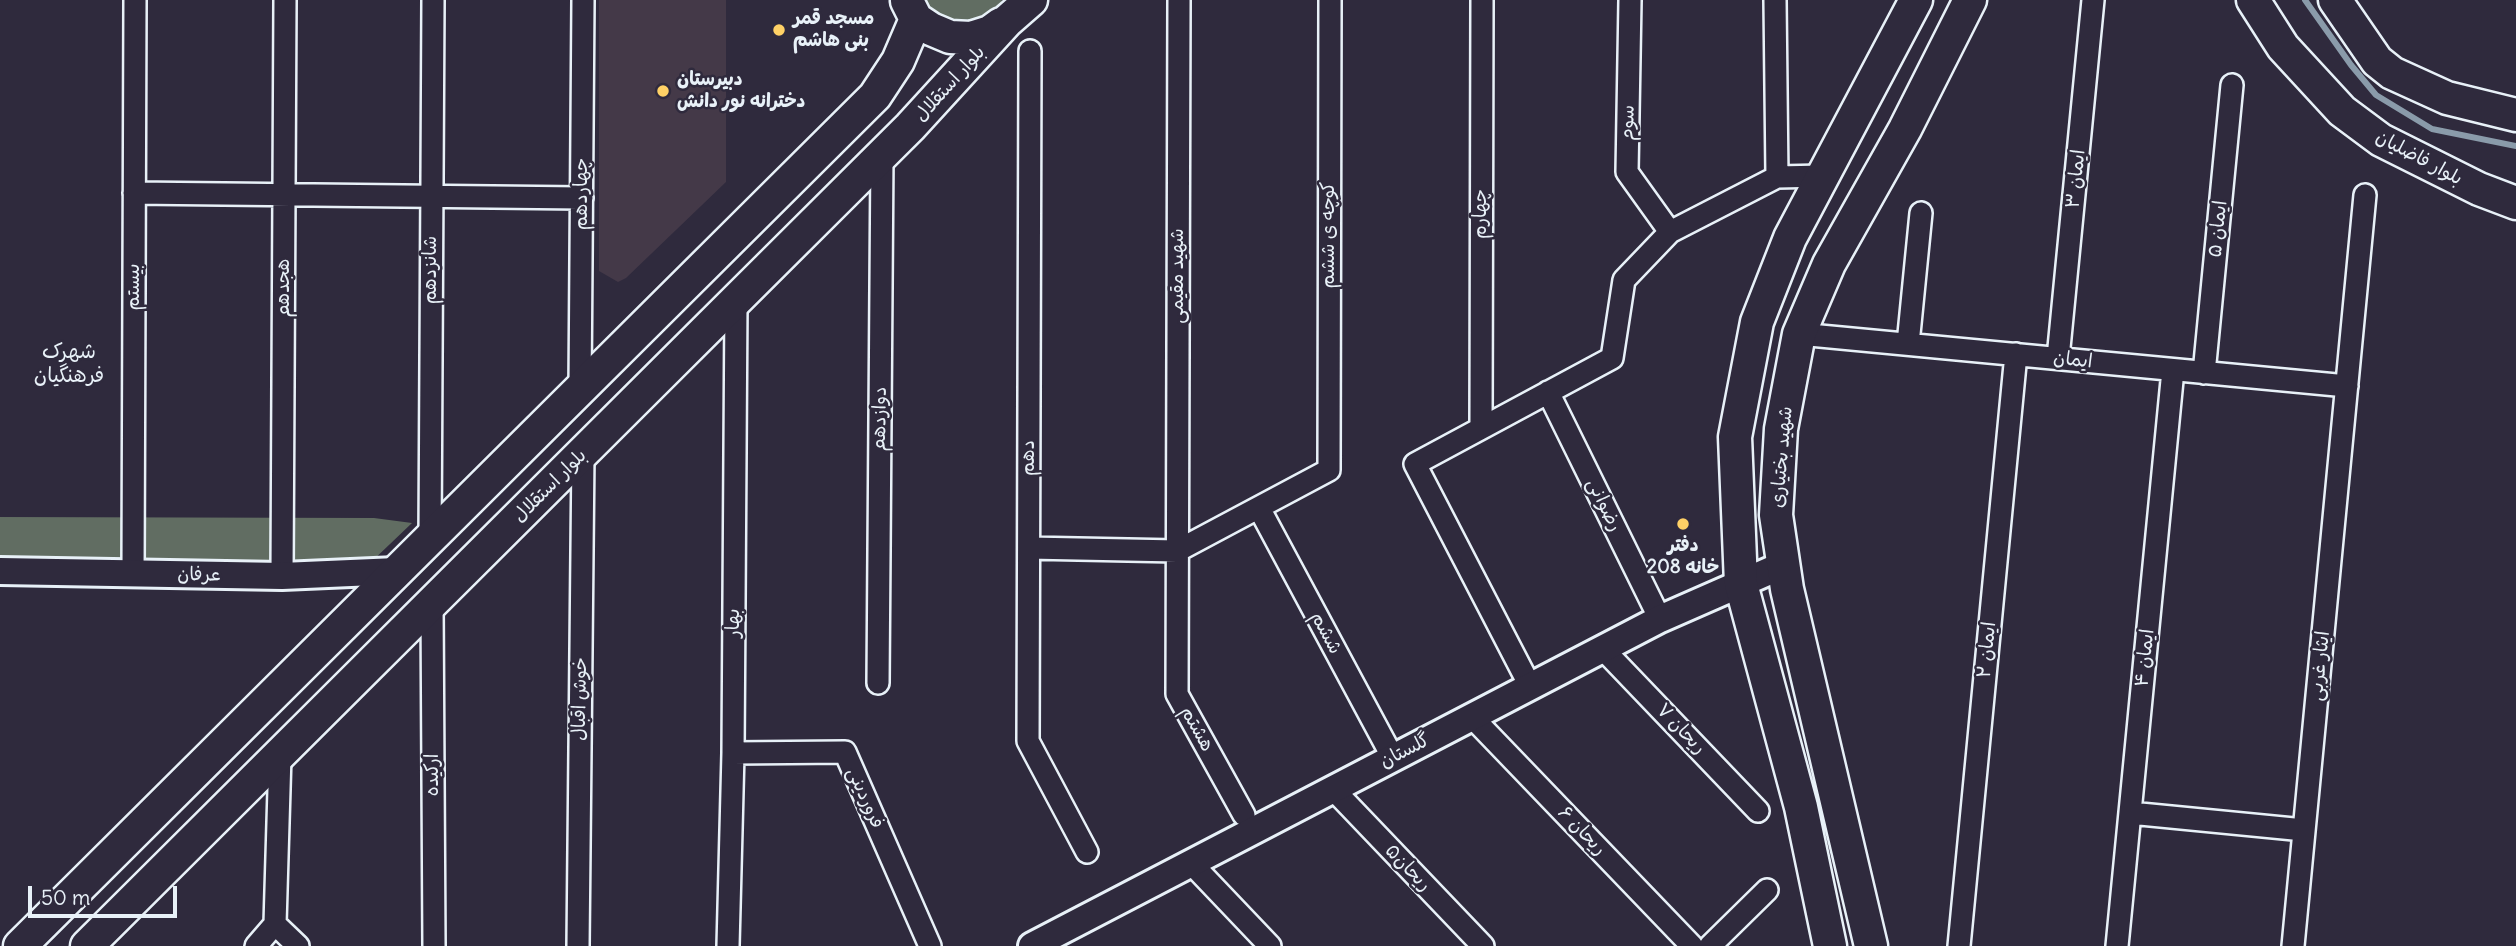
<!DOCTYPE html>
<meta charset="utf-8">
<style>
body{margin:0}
#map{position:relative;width:2516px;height:946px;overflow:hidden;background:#2f2a3d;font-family:Delius,sans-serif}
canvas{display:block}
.scale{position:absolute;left:28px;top:886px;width:149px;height:32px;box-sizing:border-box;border:4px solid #e8f1f8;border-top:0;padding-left:9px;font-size:21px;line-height:24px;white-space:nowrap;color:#e8f1f8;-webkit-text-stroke:5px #2f2a3d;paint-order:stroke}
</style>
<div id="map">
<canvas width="2516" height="946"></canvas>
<div class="scale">50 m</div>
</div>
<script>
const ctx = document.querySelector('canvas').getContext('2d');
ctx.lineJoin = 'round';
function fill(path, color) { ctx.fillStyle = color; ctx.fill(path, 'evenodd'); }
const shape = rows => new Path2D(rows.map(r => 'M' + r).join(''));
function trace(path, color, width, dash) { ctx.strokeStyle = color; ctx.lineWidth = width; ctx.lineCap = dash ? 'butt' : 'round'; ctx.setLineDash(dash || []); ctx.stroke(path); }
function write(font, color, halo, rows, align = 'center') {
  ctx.font = font + ' Delius,"Playpen Sans Arabic",sans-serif'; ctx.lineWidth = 5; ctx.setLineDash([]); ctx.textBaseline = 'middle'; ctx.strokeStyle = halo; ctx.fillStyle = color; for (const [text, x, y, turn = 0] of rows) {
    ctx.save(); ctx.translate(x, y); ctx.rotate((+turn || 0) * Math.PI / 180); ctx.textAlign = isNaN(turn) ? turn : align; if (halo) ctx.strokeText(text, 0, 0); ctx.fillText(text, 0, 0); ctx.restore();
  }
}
const built = shape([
 [599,0,726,0,726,182,626,278,618,282,599,271]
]);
const green = shape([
 [920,0,1002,0,1000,6,977,23,949,20,922,7],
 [0,517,374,518,412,523,368,565,0,561]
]);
const stream = shape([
 [2305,0,2351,65,2376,95,2432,129,2516,146]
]);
const minor = shape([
 [1179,0,1177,694,1244,815],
 [1630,0,1627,172,1670,232],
 [1775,0,1777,177],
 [1030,51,1028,741,1087,852],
 [134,193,582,198],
 [1799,334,2347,386],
 [1908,344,1921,213],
 [2058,358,2093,0],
 [2204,373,2232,85],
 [580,389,583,0],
 [1548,392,1660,619],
 [1481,428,1482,0],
 [1259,508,1393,758],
 [430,539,433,0],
 [1029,548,1177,551,1329,470,1330,0],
 [133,574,135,0],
 [282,576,285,0],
 [432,603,434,946],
 [1603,649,1758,811],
 [878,683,882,155],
 [1530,686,1415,464,1612,358,1624,280,1670,232,1777,177,1824,176],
 [1472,717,1692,946],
 [733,753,845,752,930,946],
 [1333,789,1483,946],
 [2130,813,2304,830],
 [1191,863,1270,946],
 [275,924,280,755],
 [275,924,298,946],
 [256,946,275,924],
 [578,946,583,453],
 [728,946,733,753,736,301],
 [1710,946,1767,890],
 [1959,946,2016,354],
 [2117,946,2173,370],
 [2293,946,2365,195]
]);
const tertiary = shape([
 [0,571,282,576,397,571],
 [1032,946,1660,619,1783,565]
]);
const secondary = shape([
 [2253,0,2283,47,2342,111,2381,140,2479,189,2516,203],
 [2335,0,2377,61,2392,73,2447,98,2516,115],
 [907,1,916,19,931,29,950,37,971,38,990,32,1001,24],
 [20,946,875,96,898,61,916,19],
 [87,946,910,127,1007,21,1031,0],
 [1830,946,1801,807,1741,584,1735,437,1757,322,1790,238,1916,0],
 [1871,946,1787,589,1776,515,1781,429,1799,334,1829,264,1905,129,1970,0]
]);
const markers = [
 [779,30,7,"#ffd166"],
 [663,91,7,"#ffd166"],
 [1683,524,7,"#ffd166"]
];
const poiNames = [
 ["مسجد قمر",793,19],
 ["بنی هاشم",793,41],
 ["دبیرستان",677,80],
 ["دخترانه نور دانش",677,102],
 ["دفتر",1683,546,"center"],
 ["خانه 208",1683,568,"center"]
];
const streetNames = [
 ["بلوار استقلال",950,84,-48],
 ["سوم",1628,123,-89],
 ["بلوار فاضلیان",2419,158,28],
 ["ایمان ۳",2076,179,-84],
 ["چهاردهم",582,194,-90],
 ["چهارم",1481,214,-90],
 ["ایمان ۵",2218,229,-84],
 ["کوچه ی ششم",1329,235,-90],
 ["شانزدهم",431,270,-90],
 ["شهید مقیمی",1178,276,-90],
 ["بیستم",134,287,-90],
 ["هجدهم",284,288,-90],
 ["ایمان",2073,360,6],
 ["دوازدهم",880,419,-89],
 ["شهید بختیاری",1782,457,-85],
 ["دهم",1029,458,-90],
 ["بلوار استقلال",550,486,-45],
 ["رضوانی",1604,505,64],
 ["عرفان",199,575,1],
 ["بهار",734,623,-90],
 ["ششم",1326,633,62],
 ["ایمان ۲",1987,650,-84],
 ["ایمان ۴",2145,658,-84],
 ["ایثار غربی",2320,666,-84],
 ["خوش اقبال",580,699,-89],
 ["هشتم",1197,729,61],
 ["ریحان ۷",1681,729,46],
 ["گلستان",1405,751,-27],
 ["ارکیده",433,775,-90],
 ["فروردینی",865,798,66],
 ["ریحان ۶",1582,831,46],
 ["ریحان۵",1408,868,46]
];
const neighbourhoodNames = [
 ["شهرک",69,352],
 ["فرهنگیان",69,376]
];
fill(built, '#443948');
fill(green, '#616d62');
trace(stream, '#8a9baa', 6);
trace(minor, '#e8f1f8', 26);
trace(tertiary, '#e8f1f8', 32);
trace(secondary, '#e8f1f8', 37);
trace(minor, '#2f2a3d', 21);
trace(tertiary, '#2f2a3d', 26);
trace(secondary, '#2f2a3d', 32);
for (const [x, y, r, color] of markers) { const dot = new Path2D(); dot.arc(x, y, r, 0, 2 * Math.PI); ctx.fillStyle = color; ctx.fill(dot); trace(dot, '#2f2a3d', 2.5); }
write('bold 19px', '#e8f1f8', '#2f2a3d', poiNames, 'left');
write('19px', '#e8f1f8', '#2f2a3d', streetNames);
write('21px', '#e8f1f8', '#2f2a3d', neighbourhoodNames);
</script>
